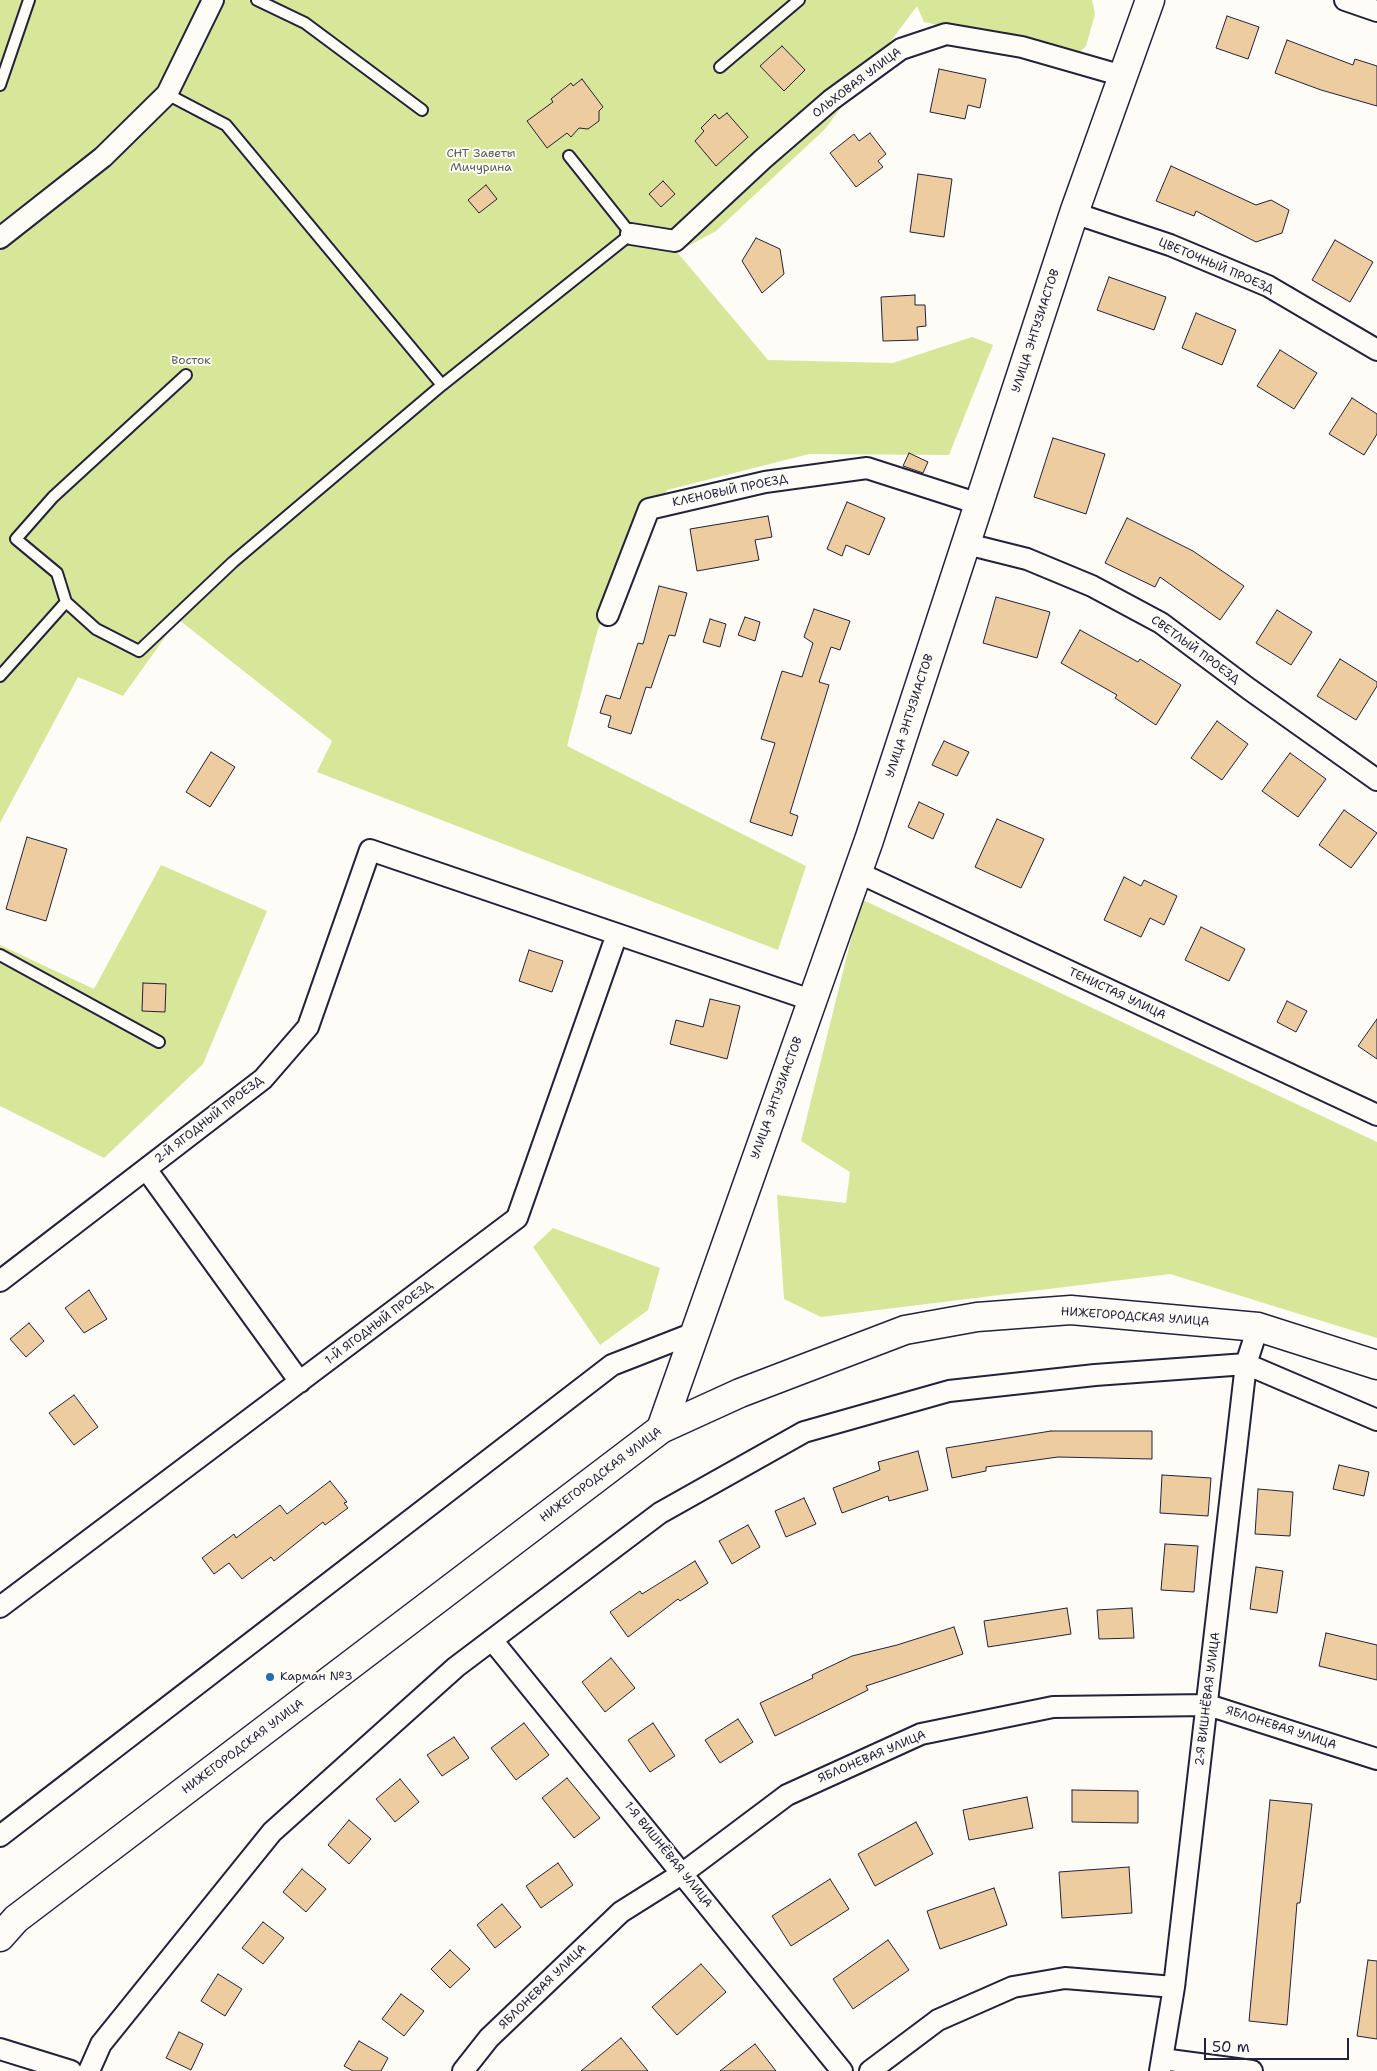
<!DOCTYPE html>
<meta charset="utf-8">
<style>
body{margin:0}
#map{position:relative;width:1377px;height:2071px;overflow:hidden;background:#fdfcf7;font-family:"Shantell Sans",sans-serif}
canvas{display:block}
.scale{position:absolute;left:1204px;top:2038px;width:145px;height:22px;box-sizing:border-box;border:2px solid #22223b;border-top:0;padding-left:6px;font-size:15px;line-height:18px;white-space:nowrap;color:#22223b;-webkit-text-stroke:4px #fdfcf7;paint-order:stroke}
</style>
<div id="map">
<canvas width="1377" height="2071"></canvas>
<div class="scale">50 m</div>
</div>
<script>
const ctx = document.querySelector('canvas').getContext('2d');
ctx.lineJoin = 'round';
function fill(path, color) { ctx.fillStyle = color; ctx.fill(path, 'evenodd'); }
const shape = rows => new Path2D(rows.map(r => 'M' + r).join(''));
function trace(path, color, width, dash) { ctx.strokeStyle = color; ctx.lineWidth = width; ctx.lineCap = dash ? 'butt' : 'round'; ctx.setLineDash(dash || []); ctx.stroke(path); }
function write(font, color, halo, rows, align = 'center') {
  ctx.font = font + ' "Shantell Sans",sans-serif'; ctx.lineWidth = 4; ctx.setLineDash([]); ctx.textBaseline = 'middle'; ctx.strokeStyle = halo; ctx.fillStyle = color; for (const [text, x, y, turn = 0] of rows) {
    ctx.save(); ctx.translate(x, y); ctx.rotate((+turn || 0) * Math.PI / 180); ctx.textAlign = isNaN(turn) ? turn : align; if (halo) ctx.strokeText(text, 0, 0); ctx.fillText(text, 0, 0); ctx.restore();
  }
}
const green = shape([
 [0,0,1092,0,1095,14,1086,46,1076,56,924,22,917,6,825,129,716,231,677,252,768,360,893,363,972,337,993,345,949,455,809,454,667,490,598,629,567,746,806,866,778,950,317,772,332,741,178,619,123,696,78,677,0,823],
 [161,865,267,911,203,1064,104,1158,0,1106,0,945,94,989],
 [861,899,1377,1142,1377,1338,1170,1274,821,1317,784,1299,777,1195,846,1203,850,1172,801,1141],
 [553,1228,660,1268,648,1310,600,1345,533,1247]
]);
const building = shape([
 [1227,16,1259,27,1248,59,1216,48,1227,16],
 [1287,40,1353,65,1355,59,1377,66,1377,106,1321,90,1275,73,1287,40],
 [782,46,805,70,784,91,760,66,782,46],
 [939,69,986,79,980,108,968,105,965,119,930,112,939,69],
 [582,79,603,107,599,111,599,121,588,129,579,128,571,137,567,133,547,148,527,121,553,102,551,99,571,83,573,86,582,79],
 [727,113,748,137,716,166,695,141,704,131,701,128,715,114,719,119,727,113],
 [870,133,886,154,878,161,883,167,856,187,830,153,854,134,859,141,870,133],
 [1171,166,1256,205,1271,200,1289,210,1282,233,1256,242,1196,211,1194,216,1156,201,1171,166],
 [918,174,952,179,944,237,910,232,918,174],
 [663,181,675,194,661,207,649,194,663,181],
 [486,185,497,199,479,213,468,200,486,185],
 [756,238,780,249,784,274,762,293,742,261,756,238],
 [1335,240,1373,262,1350,302,1312,280,1335,240],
 [1109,277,1166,297,1154,330,1097,310,1109,277],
 [915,295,915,305,925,305,926,326,917,327,918,340,883,341,881,297,915,295],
 [1196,313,1236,330,1222,365,1182,348,1196,313],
 [1280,350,1317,373,1294,409,1257,386,1280,350],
 [1352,398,1377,414,1377,434,1364,455,1329,434,1352,398],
 [1053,438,1105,454,1086,514,1034,497,1053,438],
 [909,453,928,462,923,473,903,466,909,453],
 [847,502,885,518,869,555,846,545,842,556,827,549,847,502],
 [768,516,772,537,755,540,759,560,697,571,690,529,768,516],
 [1127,518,1193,551,1244,586,1220,620,1160,577,1155,587,1105,563,1127,518],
 [659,586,687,593,675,636,669,635,651,688,646,687,631,734,608,727,611,716,600,713,606,695,620,699,638,643,643,644,659,586],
 [996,597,1050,612,1037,658,983,643,996,597],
 [814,609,850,621,840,650,831,647,819,682,829,685,790,813,798,816,792,836,750,822,775,743,761,739,782,671,802,677,813,643,804,637,814,609],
 [1277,610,1312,632,1291,665,1256,643,1277,610],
 [745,617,760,622,755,641,738,635,745,617],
 [710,619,726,624,720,647,703,642,710,619],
 [1080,630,1138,662,1140,659,1181,685,1156,725,1115,698,1117,695,1061,663,1080,630],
 [1340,659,1377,682,1377,686,1356,720,1317,696,1340,659],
 [1217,721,1248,744,1222,780,1191,758,1217,721],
 [944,741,969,752,957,776,932,765,944,741],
 [211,752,235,767,210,807,186,792,211,752],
 [1290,753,1326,779,1298,817,1262,791,1290,753],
 [919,802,944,814,933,839,908,827,919,802],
 [1344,810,1377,833,1351,868,1319,845,1344,810],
 [997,819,1044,839,1021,888,975,867,997,819],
 [27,837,67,849,46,921,6,909,27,837],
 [1124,877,1141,886,1144,880,1177,896,1164,925,1150,918,1141,937,1104,920,1124,877],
 [1201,927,1245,949,1229,981,1185,960,1201,927],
 [529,950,563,961,552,992,519,981,529,950],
 [143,983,166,984,165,1012,142,1011,143,983],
 [710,999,740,1006,727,1059,670,1044,676,1020,703,1027,710,999],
 [1287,1001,1307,1011,1296,1032,1277,1022,1287,1001],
 [1377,1019,1377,1059,1358,1046,1377,1019],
 [89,1290,107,1319,84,1333,65,1308,89,1290],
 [29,1323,44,1341,26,1357,10,1339,29,1323],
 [74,1395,98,1427,74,1445,49,1413,74,1395],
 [1051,1431,1152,1431,1152,1459,1058,1457,986,1467,986,1471,952,1478,946,1448,1051,1431],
 [918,1451,928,1490,889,1501,888,1496,842,1513,833,1488,880,1470,878,1462,918,1451],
 [1339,1465,1369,1472,1364,1496,1333,1489,1339,1465],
 [1162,1475,1211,1478,1208,1516,1160,1513,1162,1475],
 [330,1481,347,1502,344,1503,348,1508,325,1525,323,1522,274,1561,271,1557,242,1579,229,1563,214,1574,202,1558,234,1534,236,1538,280,1505,287,1514,330,1481],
 [1258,1489,1293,1492,1290,1536,1255,1534,1258,1489],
 [804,1498,816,1524,786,1537,775,1511,804,1498],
 [748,1525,760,1547,732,1564,719,1541,748,1525],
 [1165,1544,1198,1546,1194,1592,1161,1590,1165,1544],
 [695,1561,708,1583,680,1601,678,1599,628,1637,610,1612,640,1591,642,1594,695,1561],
 [1256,1567,1283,1571,1277,1613,1250,1609,1256,1567],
 [1067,1608,1071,1634,988,1647,984,1621,1067,1608],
 [1132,1608,1134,1638,1099,1639,1097,1610,1132,1608],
 [954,1627,963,1654,866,1686,868,1690,775,1736,760,1703,813,1678,812,1675,852,1656,897,1645,954,1627],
 [1326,1633,1377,1645,1377,1680,1319,1666,1326,1633],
 [611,1658,635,1688,605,1712,582,1682,611,1658],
 [738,1719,753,1742,720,1763,705,1740,738,1719],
 [524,1723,549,1755,516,1780,491,1748,524,1723],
 [653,1723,675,1756,650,1772,628,1740,653,1723],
 [454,1737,469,1758,442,1776,427,1755,454,1737],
 [567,1778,600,1818,574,1838,542,1798,567,1778],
 [400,1779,419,1802,395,1822,376,1799,400,1779],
 [1072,1790,1138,1791,1138,1823,1072,1822,1072,1790],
 [1027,1797,1033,1828,969,1840,963,1810,1027,1797],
 [1270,1800,1312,1804,1300,1903,1297,1903,1287,2025,1249,2021,1270,1800],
 [349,1820,371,1839,349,1864,328,1845,349,1820],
 [916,1822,933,1854,875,1886,858,1854,916,1822],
 [558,1863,573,1885,541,1908,526,1886,558,1863],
 [1129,1867,1132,1913,1062,1918,1059,1872,1129,1867],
 [302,1869,326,1889,306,1912,283,1892,302,1869],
 [830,1879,849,1909,791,1946,772,1916,830,1879],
 [994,1888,1007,1925,940,1949,927,1911,994,1888],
 [502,1904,521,1927,495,1948,477,1925,502,1904],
 [263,1922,284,1938,263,1964,242,1948,263,1922],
 [888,1940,909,1970,853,2009,833,1979,888,1940],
 [450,1950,470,1969,450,1988,431,1969,450,1950],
 [1368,1960,1377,1961,1377,2039,1357,2036,1368,1960],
 [701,1964,726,1992,677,2035,652,2007,701,1964],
 [218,1974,242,1989,225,2016,201,2001,218,1974],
 [401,1994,424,2011,404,2036,382,2019,401,1994],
 [179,2032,203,2044,191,2070,166,2058,179,2032],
 [621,2038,648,2071,581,2071,621,2038],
 [359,2041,388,2058,381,2071,353,2071,344,2066,359,2041],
 [755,2044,776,2071,720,2071,755,2044]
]);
const lane = shape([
 [257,0,305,23,422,110],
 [720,67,799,0],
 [0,85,29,0],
 [167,94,226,125,442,385],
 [66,602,57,573,16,539,53,497,186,375],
 [0,676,66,602,96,629,139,651,233,562,442,385,631,234,569,156],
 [0,955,159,1042]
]);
const street = shape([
 [1345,0,1377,11],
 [1074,213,1170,245,1268,286,1377,350],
 [631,234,675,241,763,159,831,100,901,49,946,34,1022,47,1123,76],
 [0,238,103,157,167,94,213,0],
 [967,544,1027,559,1092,586,1161,623,1249,689,1377,780],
 [608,615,649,509,765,482,867,468,979,504],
 [857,872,1377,1115],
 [146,1169,300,1382],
 [0,1281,263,1079,308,1027,370,850,811,1000],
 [0,1607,517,1218,617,934],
 [492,1640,842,2071],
 [0,1836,612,1365,694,1333],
 [0,2049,71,2071],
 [1162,2059,1252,2071],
 [89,2071,101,2044,272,1832,456,1667,660,1513,804,1432,949,1391,1095,1375,1246,1364,1377,1420],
 [463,2071,489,2038,621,1912,683,1873,787,1795,921,1734,1053,1707,1208,1705,1377,1759],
 [870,2071,938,2020,1013,1987,1065,1978,1174,1987],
 [1160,2071,1174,1987,1246,1364,1258,1327]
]);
const secondary = shape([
 [661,1429,869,840,1074,213,1150,0],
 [0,1937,16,1919,661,1429,740,1393,905,1330,977,1317,1071,1310,1258,1327,1377,1365]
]);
const markers = [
 [270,1677,5,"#1f6fb2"]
];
const streetNames = [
 ["ОЛЬХОВАЯ УЛИЦА",857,83,-37],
 ["ЦВЕТОЧНЫЙ ПРОЕЗД",1216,266,23],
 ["УЛИЦА ЭНТУЗИАСТОВ",1036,331,-72],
 ["КЛЕНОВЫЙ ПРОЕЗД",730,491,-12],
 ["СВЕТЛЫЙ ПРОЕЗД",1195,650,36],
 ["УЛИЦА ЭНТУЗИАСТОВ",910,716,-72],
 ["ТЕНИСТАЯ УЛИЦА",1117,994,25],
 ["УЛИЦА ЭНТУЗИАСТОВ",777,1098,-70],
 ["2-Й ЯГОДНЫЙ ПРОЕЗД",209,1120,-38],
 ["НИЖЕГОРОДСКАЯ УЛИЦА",1135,1317,4],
 ["1-Й ЯГОДНЫЙ ПРОЕЗД",379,1323,-37],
 ["НИЖЕГОРОДСКАЯ УЛИЦА",601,1475,-37],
 ["2-Я ВИШНЁВАЯ УЛИЦА",1208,1699,-83],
 ["ЯБЛОНЕВАЯ УЛИЦА",1281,1728,18],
 ["НИЖЕГОРОДСКАЯ УЛИЦА",243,1747,-37],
 ["ЯБЛОНЕВАЯ УЛИЦА",872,1757,-23],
 ["1-Я ВИШНЁВАЯ УЛИЦА",668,1855,51],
 ["ЯБЛОНЕВАЯ УЛИЦА",543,1987,-44]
];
const parkNames = [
 ["СНТ Заветы",481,154],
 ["Мичурина",481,168],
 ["Восток",191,361]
];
const poiNames = [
 ["Карман №3",280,1677]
];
fill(green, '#d7e699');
fill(building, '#edcc9f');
trace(building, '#22223b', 1);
trace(lane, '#22223b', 14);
trace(street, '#22223b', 24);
trace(secondary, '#22223b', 31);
trace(lane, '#fdfcf7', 10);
trace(street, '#fdfcf7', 20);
trace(secondary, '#fdfcf7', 28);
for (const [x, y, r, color] of markers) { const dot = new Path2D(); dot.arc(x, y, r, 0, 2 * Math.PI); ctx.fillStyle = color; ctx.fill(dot); trace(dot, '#fdfcf7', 2); }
write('12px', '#22223b', '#fdfcf7', streetNames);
write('12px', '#585d57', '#fdfcf7', parkNames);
write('12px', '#22223b', '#fdfcf7', poiNames, 'left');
</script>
